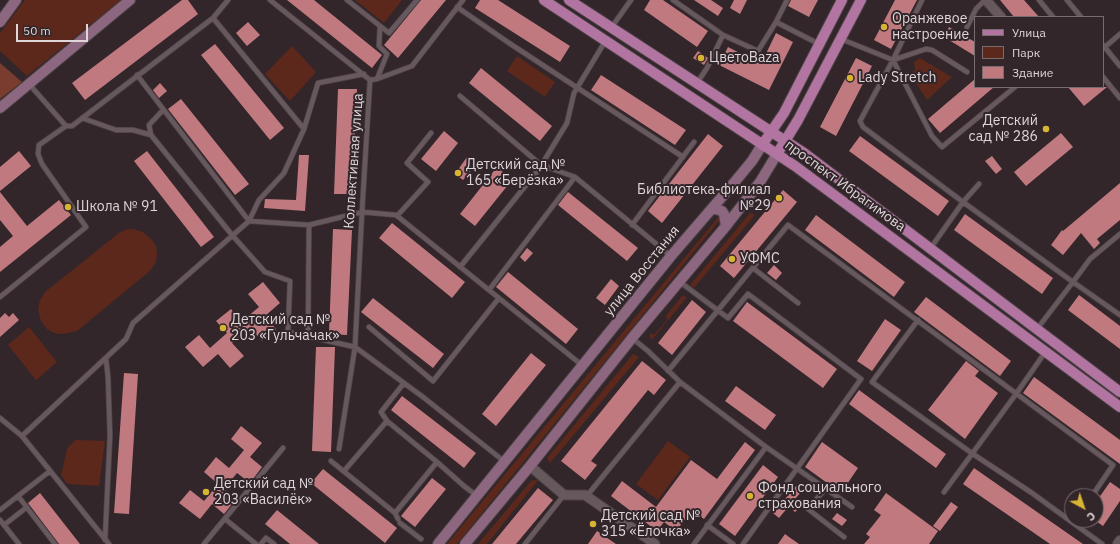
<!DOCTYPE html>
<meta charset="utf-8">
<style>
body{margin:0}
#map{position:relative;width:1120px;height:544px;overflow:hidden;background:#32262a;font-family:"IBM Plex Sans",sans-serif}
canvas{display:block}
.legend{position:absolute;left:974px;top:16px;width:130px;height:72px;box-sizing:border-box;background:#32262a;border:1px solid #776c70;margin:0;padding:5px 7px;list-style:none;font-size:12px;color:#ded6d8}
.legend li{display:flex;align-items:center;gap:8px;height:20px}
.legend b{width:20px;border:1px solid #776c70}
.north{position:absolute;left:1064px;top:488px;width:40px;height:40px;box-sizing:border-box;background:#32262a;border:1px solid #776c70;border-radius:50%;rotate:140deg;font-size:11px;font-weight:700;line-height:16px;text-align:center;color:#ded6d8}
.north::after{content:'';display:block;margin:auto;width:14px;height:18px;background:#d8b434;clip-path:polygon(50% 0,100% 100%,50% 72%,0 100%)}
.scale{position:absolute;left:16px;top:24px;width:72px;height:18px;box-sizing:border-box;border:2px solid #ded6d8;border-top:0;padding-left:5px;font-size:12px;line-height:14px;white-space:nowrap;color:#ded6d8;-webkit-text-stroke:3px #32262a;paint-order:stroke}
</style>
<div id="map">
<canvas width="1120" height="544"></canvas>
<ul class="legend">
<li><b style="height:5px;background:#b275a1"></b>Улица</li>
<li><b style="height:11px;background:#5c281c"></b>Парк</li>
<li><b style="height:11px;background:#c07a7f"></b>Здание</li>
</ul>
<div class="north">С</div>
<div class="scale">50 m</div>
</div>
<script>
const ctx = document.querySelector('canvas').getContext('2d');
ctx.lineJoin = 'round';
function fill(path, color) { ctx.fillStyle = color; ctx.fill(path, 'evenodd'); }
const shape = rows => new Path2D(rows.map(r => 'M' + r).join(''));
function trace(path, color, width, dash) { ctx.strokeStyle = color; ctx.lineWidth = width; ctx.lineCap = dash ? 'butt' : 'round'; ctx.setLineDash(dash || []); ctx.stroke(path); }
function write(font, color, halo, rows, align = 'center') {
  ctx.font = font + ' "IBM Plex Sans",sans-serif'; ctx.lineWidth = 4; ctx.setLineDash([]); ctx.textBaseline = 'middle'; ctx.strokeStyle = halo; ctx.fillStyle = color; for (const [text, x, y, turn = 0] of rows) {
    ctx.save(); ctx.translate(x, y); ctx.rotate((+turn || 0) * Math.PI / 180); ctx.textAlign = isNaN(turn) ? turn : align; if (halo) ctx.strokeText(text, 0, 0); ctx.fillText(text, 0, 0); ctx.restore();
  }
}
const green = shape([
 [25,0,121,0,27,76,0,51,0,33],
 [355,0,402,0,384,23],
 [292,46,316,72,290,101,265,74],
 [517,56,555,82,545,97,507,71],
 [920,58,952,77,927,100,910,74,915,70,914,62],
 [750,213,755,215,694,288,690,285],
 [720,215,722,217,457,544,447,544],
 [128,229,133,229,143,232,153,241,156,246,157,255,156,262,150,271,77,331,62,334,54,333,47,329,41,321,38,309,40,300,45,292,119,233],
 [682,296,687,297,652,340,649,336,651,333,654,335,667,320,666,316],
 [29,327,57,362,36,380,8,345],
 [633,354,639,357,550,463,547,458],
 [75,440,105,441,99,486,67,484,61,475,67,449],
 [668,441,690,457,658,500,636,484],
 [539,479,487,544,478,544,531,481]
]);
const forest = shape([
 [0,63,22,82,0,99]
]);
const building = shape([
 [182,0,188,0,198,14,85,100,72,83],
 [287,0,314,0,382,55,372,68],
 [421,0,446,0,398,58,384,45],
 [480,0,498,0,570,46,560,62,475,8],
 [650,0,663,0,708,31,697,47,644,10],
 [694,0,711,0,723,8,718,16],
 [734,0,747,0,740,14,730,8],
 [791,0,818,0,809,17,788,6],
 [895,0,917,0,891,49,874,40],
 [1000,0,1024,0,1039,17,1014,17],
 [248,22,260,35,247,46,236,33],
 [949,27,975,42,975,56,944,37],
 [776,33,793,42,769,90,719,65,728,47,761,64],
 [215,44,284,128,270,140,201,55],
 [698,51,708,58,704,65,693,58],
 [856,58,872,66,836,136,820,127],
 [481,68,552,126,540,141,469,83],
 [601,75,686,130,675,145,591,90],
 [975,79,975,87,994,87,940,133,928,119],
 [160,83,167,91,159,98,153,90],
 [1068,87,1107,87,1084,106],
 [338,89,357,89,352,194,334,194],
 [181,99,249,184,235,195,168,109],
 [444,131,458,143,436,171,421,159],
 [1061,133,1073,147,1026,186,1014,172],
 [708,134,723,146,662,223,648,211],
 [860,136,949,201,938,216,849,151],
 [19,151,31,166,0,191,0,167],
 [147,151,214,237,201,247,134,161],
 [299,155,309,155,305,211,264,208,265,199,296,200],
 [992,156,1002,169,996,174,985,161],
 [467,157,476,164,463,180,455,174],
 [497,167,512,180,475,226,460,214],
 [1120,183,1120,220,1097,239,1100,243,1094,249,1081,233,1063,255,1051,245,1062,230,1063,231],
 [783,190,797,202,734,278,720,266],
 [0,192,27,226,59,200,71,215,0,272,0,247,13,236,0,220],
 [568,192,638,248,627,261,558,205],
 [965,214,1053,278,1042,294,954,230],
 [816,215,905,282,894,297,805,230],
 [392,223,465,282,452,298,379,238],
 [333,229,352,230,347,335,329,334],
 [527,248,533,253,525,262,520,257],
 [774,265,782,273,776,280,767,273],
 [508,272,578,329,566,344,496,287],
 [611,279,619,286,605,305,596,298],
 [263,282,280,303,265,316,276,329,262,341,250,327,232,343,244,356,230,368,218,354,203,367,185,347,199,335,210,348,227,333,216,321,231,309,241,322,259,307,248,294],
 [1079,295,1120,326,1120,349,1068,310],
 [926,297,1011,361,1000,376,914,312],
 [373,298,444,354,433,368,361,312],
 [692,300,706,312,672,355,658,343],
 [747,302,837,369,823,388,733,321],
 [5,313,9,317,13,313,19,320,0,337,0,318],
 [885,319,901,330,872,371,857,361],
 [316,347,335,347,331,452,312,451],
 [531,353,546,365,496,426,482,414],
 [642,361,666,380,654,395,648,390,620,425,591,461,597,465,585,480,561,461],
 [966,361,979,371,975,376,998,393,965,439,928,410],
 [124,373,138,374,129,514,114,513],
 [1034,377,1120,440,1120,464,1023,393],
 [736,386,776,415,765,430,725,401],
 [859,390,946,454,936,468,849,404],
 [402,396,476,453,464,468,391,410],
 [241,426,262,443,250,457,262,467,250,483,237,473,224,489,236,499,224,514,212,504,200,519,179,503,190,490,204,501,218,484,204,472,216,457,229,468,244,450,231,439],
 [745,442,755,450,704,519,692,510,676,531,664,522,657,531,611,496,622,481,656,507,691,460,717,479],
 [822,442,858,468,841,493,805,467],
 [763,465,778,477,735,536,719,524],
 [974,468,984,475,1083,544,1050,544,963,484],
 [323,469,397,528,385,543,311,483],
 [432,478,446,489,415,527,401,516],
 [1110,482,1120,489,1120,501,1103,526,1096,521,1096,502],
 [796,486,802,491,795,499,802,505,795,512,789,506,779,518,773,513],
 [538,488,553,500,537,519,516,544,492,544],
 [40,493,80,544,59,544,28,503],
 [886,493,938,531,929,544,864,544,870,537,866,534,881,515,874,510],
 [951,502,958,507,940,531,933,526],
 [277,510,319,544,290,544,265,524],
 [837,513,847,520,842,526,832,519],
 [597,531,616,544,588,544],
 [785,534,789,537,799,544,778,544]
]);
const service = shape([
 [270,0,370,80],
 [347,0,389,33,417,0],
 [673,0,723,35],
 [922,0,893,60,860,121,863,127,963,202,1073,282,1090,259,1120,234],
 [1039,0,1053,17],
 [1067,0,1081,17],
 [457,7,509,43,683,157],
 [213,18,304,129],
 [776,22,787,0],
 [967,27,976,9,985,0],
 [611,28,631,0],
 [841,39,893,60,926,49,932,50,967,72],
 [1103,45,1120,66],
 [1105,47,1120,34],
 [893,60,932,136,942,147,1015,87],
 [137,75,249,221,259,200,284,173,304,129,318,83,364,74],
 [1103,77,1120,98],
 [377,79,387,54,379,46,380,26],
 [697,83,707,68,723,35,758,51,776,22,819,44],
 [29,84,66,126,72,126,213,18,228,0],
 [460,96,541,165,575,177,489,290],
 [163,110,149,125,151,135,232,235,265,272,290,281,288,332,355,347,423,397,505,462],
 [82,118,116,130,133,130,151,135],
 [575,177,671,256],
 [397,216,428,182,407,163,431,133],
 [632,225,694,142],
 [930,249,963,202,979,184],
 [460,267,539,169,567,123,574,93,606,40],
 [753,268,798,303],
 [680,282,728,318,748,294,861,379,743,544],
 [0,297,86,227,42,164,38,154,39,145,66,126],
 [918,320,872,382,973,454,1032,493,1102,544],
 [369,327,433,381,499,298],
 [1037,329,1073,282,1120,315],
 [308,336,309,225],
 [632,338,648,351,680,382,766,447,694,544],
 [668,371,788,225,1113,465,1092,496],
 [0,418,22,436,109,544],
 [387,421,381,412,404,383],
 [22,436,126,339,133,323,249,221,309,225,362,212,396,215,583,366],
 [766,447,852,507],
 [339,449,355,347,362,212,370,80,377,79,412,66,463,0],
 [331,461,395,513,398,519],
 [344,471,387,421,437,462],
 [826,488,808,509,844,537],
 [944,492,1016,394,1046,351],
 [585,495,590,492,680,382],
 [18,496,55,544],
 [0,510,50,471],
 [395,513,437,462,464,486,477,496],
 [225,519,256,544],
 [0,520,19,544],
 [400,523,421,539],
 [4,525,27,507],
 [707,525,733,544],
 [105,540,110,435,108,377,106,359],
 [204,544,283,448],
 [261,544,266,538,274,544],
 [525,544,564,495]
]);
const minor = shape([
 [986,0,1001,17],
 [530,466,564,495,585,495,655,544]
]);
const tertiary = shape([
 [1118,544,1120,541]
]);
const secondary = shape([
 [0,22,16,0],
 [0,108,130,0],
 [708,213,712,209,715,209,722,211,724,214,726,226],
 [438,544,671,256,733,184,752,161,762,145],
 [465,544,530,466,632,338,726,226,760,182,777,154]
]);
const primary = shape([
 [544,0,795,166,1120,407],
 [569,0,804,153,1120,392],
 [762,145,784,113,842,0],
 [777,154,798,120,861,0]
]);
const markers = [
 [884,27,4,"#d8b434"],
 [701,58,4,"#d8b434"],
 [850,78,4,"#d8b434"],
 [1046,129,4,"#d8b434"],
 [458,173,4,"#d8b434"],
 [779,198,4,"#d8b434"],
 [68,207,4,"#d8b434"],
 [732,259,4,"#d8b434"],
 [223,328,4,"#d8b434"],
 [206,492,4,"#d8b434"],
 [750,496,4,"#d8b434"],
 [593,524,4,"#d8b434"]
];
const poiNames = [
 ["Оранжевое",892,19],
 ["настроение",892,35],
 ["ЦветоBaza",709,58],
 ["Lady Stretch",858,78],
 ["Детский",1038,121,"right"],
 ["сад № 286",1038,137,"right"],
 ["Детский сад №",466,165],
 ["165 «Берёзка»",466,181],
 ["Библиотека-филиал",771,190,"right"],
 ["№29",771,206,"right"],
 ["Школа № 91",76,207],
 ["УФМС",740,259],
 ["Детский сад №",231,320],
 ["203 «Гульчачак»",231,336],
 ["Детский сад №",214,484],
 ["203 «Василёк»",214,500],
 ["Фонд социального",758,488],
 ["страхования",758,504],
 ["Детский сад №",601,516],
 ["315 «Ёлочка»",601,532]
];
const streetNames = [
 ["Коллективная улица",354,161,-86],
 ["проспект Ибрагимова",845,186,36],
 ["улица Восстания",642,271,-51]
];
fill(green, '#5c281c');
fill(forest, '#793c2e');
fill(building, '#c07a7f');
trace(service, '#4c4346', 6);
trace(minor, '#4c4346', 11);
trace(tertiary, '#4c4346', 12);
trace(secondary, '#4c4346', 12);
trace(primary, '#4c4346', 12);
trace(service, '#66585d', 4.5);
trace(minor, '#66585d', 9);
trace(tertiary, '#66585d', 10);
trace(secondary, '#8c677f', 10);
trace(primary, '#b275a1', 10);
for (const [x, y, r, color] of markers) { const dot = new Path2D(); dot.arc(x, y, r, 0, 2 * Math.PI); ctx.fillStyle = color; ctx.fill(dot); trace(dot, '#32262a', 1.5); }
write('14px', '#ded6d8', '#32262a', poiNames, 'left');
write('14px', '#ded6d8', '#32262a', streetNames);
</script>
